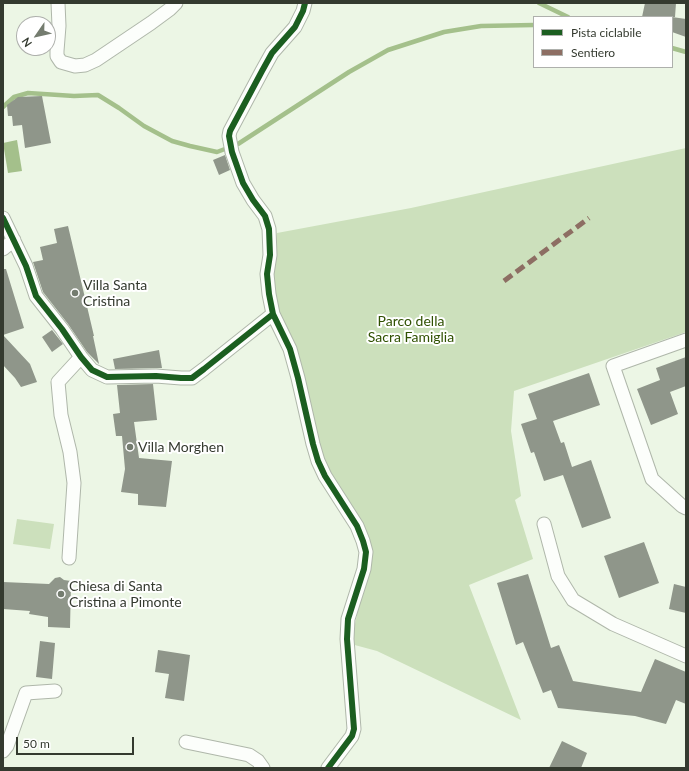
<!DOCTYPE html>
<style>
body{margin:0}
#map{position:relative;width:689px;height:771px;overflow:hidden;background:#ecf6e5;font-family:Lato,sans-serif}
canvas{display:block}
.frame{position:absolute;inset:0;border:4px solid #343a2f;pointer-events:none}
.legend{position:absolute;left:533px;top:16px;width:140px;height:52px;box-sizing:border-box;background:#fff;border:1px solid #aeb0ac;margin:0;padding:5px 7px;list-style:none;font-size:12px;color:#343a2f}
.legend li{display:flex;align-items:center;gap:8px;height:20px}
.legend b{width:20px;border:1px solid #aeb0ac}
.north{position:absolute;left:16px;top:16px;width:40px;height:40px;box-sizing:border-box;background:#fff;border:1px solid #aeb0ac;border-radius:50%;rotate:236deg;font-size:11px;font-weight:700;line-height:16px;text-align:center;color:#343a2f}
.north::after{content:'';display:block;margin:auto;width:14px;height:18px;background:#747c6f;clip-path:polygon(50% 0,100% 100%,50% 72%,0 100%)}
.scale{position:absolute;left:16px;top:737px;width:118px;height:18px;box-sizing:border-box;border:2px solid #343a2f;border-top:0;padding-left:5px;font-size:12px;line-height:14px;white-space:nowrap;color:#343a2f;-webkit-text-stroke:3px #fff;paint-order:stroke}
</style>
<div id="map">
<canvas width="689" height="771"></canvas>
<div class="frame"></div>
<ul class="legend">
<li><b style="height:5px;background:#1b5e20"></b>Pista ciclabile</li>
<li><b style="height:5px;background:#8d6e63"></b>Sentiero</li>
</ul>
<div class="north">N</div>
<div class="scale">50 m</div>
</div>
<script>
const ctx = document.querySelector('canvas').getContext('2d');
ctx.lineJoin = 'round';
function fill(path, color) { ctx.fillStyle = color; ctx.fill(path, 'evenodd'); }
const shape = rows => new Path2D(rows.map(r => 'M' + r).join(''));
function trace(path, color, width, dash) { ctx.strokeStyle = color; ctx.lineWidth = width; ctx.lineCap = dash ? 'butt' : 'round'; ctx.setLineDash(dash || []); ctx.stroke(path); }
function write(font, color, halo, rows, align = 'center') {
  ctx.font = font + ' Lato,sans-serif'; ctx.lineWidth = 4; ctx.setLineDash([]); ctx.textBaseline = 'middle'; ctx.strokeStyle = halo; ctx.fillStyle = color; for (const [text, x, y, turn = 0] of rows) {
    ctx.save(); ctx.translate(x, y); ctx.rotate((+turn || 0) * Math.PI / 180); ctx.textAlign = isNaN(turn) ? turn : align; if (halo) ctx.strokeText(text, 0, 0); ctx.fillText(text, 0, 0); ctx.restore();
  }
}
const green = shape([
 [686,148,686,332,514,391,511,431,521,496,515,500,533,559,469,585,521,720,377,651,351,644,369,555,321,455,277,315,272,279,273,257,277,233,411,208],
 [17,519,54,524,50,549,13,544]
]);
const water = shape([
 [17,140,22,171,8,173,3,143]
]);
const stream = shape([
 [539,3,568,17],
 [672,48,686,52],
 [3,107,14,97,28,93,74,96,98,95,119,108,144,126,172,141,190,146,217,152,238,144,349,72,388,50,444,32,481,26,534,25]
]);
const building = shape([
 [645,3,676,3,675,17,642,17],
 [672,17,686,19,686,37,672,32],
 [42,96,51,143,25,148,22,125,13,126,12,116,8,116,7,105,18,97],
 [225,155,230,170,219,175,213,160],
 [68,226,94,336,93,336,99,364,87,352,68,324,43,292,33,262,43,260,40,247,57,243,54,229],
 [3,269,6,269,24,328,3,335],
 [52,330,63,344,52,352,42,337],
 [3,335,30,364,37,382,21,387,15,378,3,365],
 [159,350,162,368,115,369,113,359],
 [686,357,686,386,670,392,678,414,651,425,637,389,660,380,656,368],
 [589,373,600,405,553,421,561,443,564,442,572,467,591,460,611,518,582,528,563,475,544,481,534,452,531,453,521,424,537,419,528,394],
 [153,384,157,420,134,422,139,458,172,461,166,507,138,505,138,494,121,492,125,469,122,436,116,436,113,414,120,413,117,385],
 [644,542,659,583,619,598,604,556],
 [528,574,551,648,559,645,573,681,641,692,655,659,686,672,686,704,676,700,666,724,635,716,558,708,551,690,543,693,523,642,516,645,497,583],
 [60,577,64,580,71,581,70,628,48,627,48,617,29,614,30,611,3,609,3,582,49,584,55,578],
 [674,584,686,587,686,613,669,609],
 [40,641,55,643,52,679,36,677],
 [158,650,190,655,184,701,165,698,169,674,155,672],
 [562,741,587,753,581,768,549,768]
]);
const minor = shape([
 [58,3,59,26,57,51,57,56,61,62,75,66,85,65,96,60,151,23,170,9,176,3],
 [305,3,303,11,295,27,272,53,262,71,230,131,229,136,232,152,243,183,253,200,265,216,269,229,270,255,267,274,269,294,273,314,290,349,298,378,313,444,318,461,325,476,357,526,363,541,366,552,364,569,348,619,347,639,354,729,352,736,328,768],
 [3,218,26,266,36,296,62,329,81,357,92,370,107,377,156,376,181,378,192,378,204,369,273,314],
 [3,249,14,240],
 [686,340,613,366,652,479,682,506,686,508],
 [544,524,558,576,573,600,613,624,686,656],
 [69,558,74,483,70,452,61,415,58,382,81,357],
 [186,742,249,755,258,761,263,768],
 [3,751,7,746,26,693,55,691]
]);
const quiet = shape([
 [504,281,589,218]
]);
const cycleway = shape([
 [305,3,303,11,295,27,272,53,262,71,230,131,229,136,232,152,243,183,253,200,265,216,269,229,270,255,267,274,269,294,273,314,290,349,298,378,313,444,318,461,325,476,357,526,363,541,366,552,364,569,348,619,347,639,354,729,352,736,328,768],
 [3,218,26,266,36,296,62,329,81,357,92,370,107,377,156,376,181,378,192,378,204,369,273,314]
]);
const markers = [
 [75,293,4,"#747c6f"],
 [130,447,4,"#747c6f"],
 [61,594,4,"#747c6f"]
];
const poiNames = [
 ["Villa Santa",83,285],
 ["Cristina",83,301],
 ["Villa Morghen",138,447],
 ["Chiesa di Santa",69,586],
 ["Cristina a Pimonte",69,602]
];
const parkNames = [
 ["Parco della",411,321],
 ["Sacra Famiglia",411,337]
];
fill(green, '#cce0bc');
fill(water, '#a4c08b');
trace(stream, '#a4c08b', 4.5);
fill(building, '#8f968a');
trace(minor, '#afb7aa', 15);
trace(minor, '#fcfefb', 13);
trace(quiet, '#8d6e63', 5, [10, 5]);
trace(cycleway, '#1b5e20', 6);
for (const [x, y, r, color] of markers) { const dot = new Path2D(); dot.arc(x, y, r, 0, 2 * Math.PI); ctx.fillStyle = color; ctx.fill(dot); trace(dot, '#fff', 1.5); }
write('14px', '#343a2f', '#fff', poiNames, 'left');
write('14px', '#305102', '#fff', parkNames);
</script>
